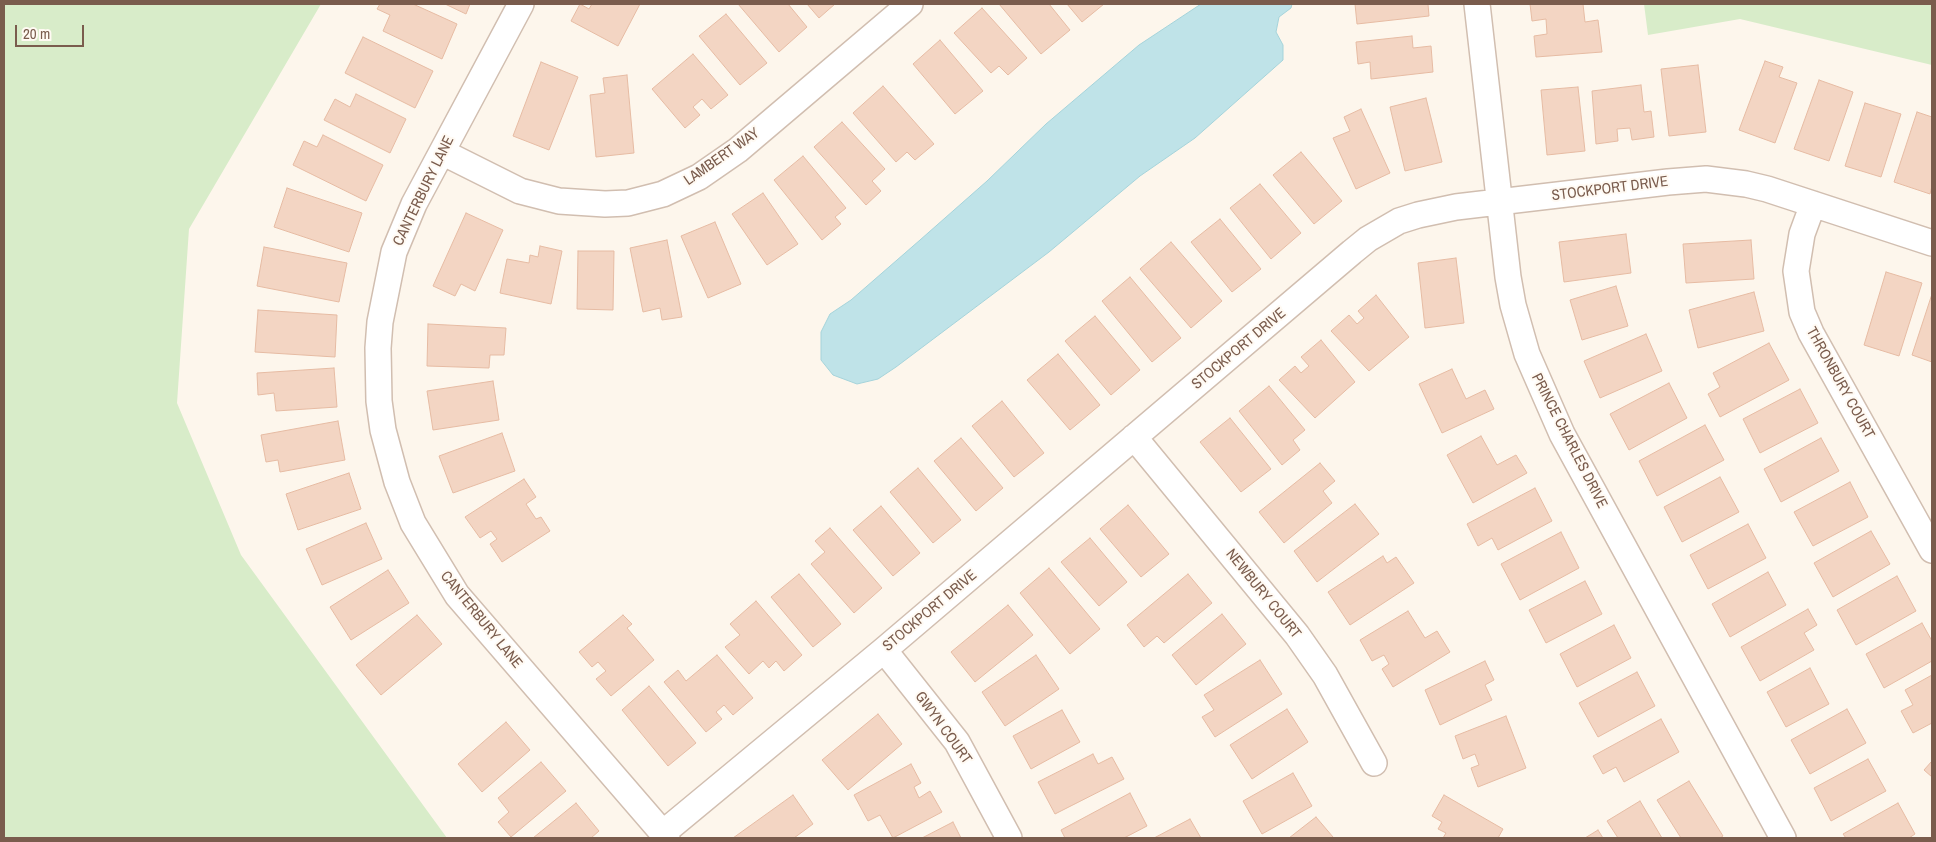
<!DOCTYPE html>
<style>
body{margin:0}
#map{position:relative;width:1936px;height:842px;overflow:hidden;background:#fdf6ec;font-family:"Archivo Narrow",sans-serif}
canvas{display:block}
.frame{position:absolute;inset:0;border:5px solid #7a5c4d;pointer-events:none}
.scale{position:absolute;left:15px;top:25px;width:69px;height:22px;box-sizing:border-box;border:2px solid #7a5c4d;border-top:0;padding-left:6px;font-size:15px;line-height:18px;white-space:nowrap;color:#7a5c4d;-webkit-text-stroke:4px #fffaf3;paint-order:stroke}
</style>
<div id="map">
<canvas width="1936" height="842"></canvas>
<div class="frame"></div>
<div class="scale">20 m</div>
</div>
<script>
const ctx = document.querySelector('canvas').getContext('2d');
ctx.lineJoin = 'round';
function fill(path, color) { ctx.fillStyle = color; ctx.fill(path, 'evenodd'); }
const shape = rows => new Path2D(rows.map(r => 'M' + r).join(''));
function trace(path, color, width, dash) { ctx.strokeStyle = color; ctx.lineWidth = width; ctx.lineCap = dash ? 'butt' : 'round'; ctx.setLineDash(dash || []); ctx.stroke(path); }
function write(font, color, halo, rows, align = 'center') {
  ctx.font = font + ' "Archivo Narrow",sans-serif'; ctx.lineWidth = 4; ctx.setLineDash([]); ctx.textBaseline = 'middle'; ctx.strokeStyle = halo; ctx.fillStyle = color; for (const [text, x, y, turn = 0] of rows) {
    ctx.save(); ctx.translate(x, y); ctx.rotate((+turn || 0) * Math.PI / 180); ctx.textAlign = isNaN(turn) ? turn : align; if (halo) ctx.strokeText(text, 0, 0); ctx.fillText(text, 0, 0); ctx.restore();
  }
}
const green = shape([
 [4,4,321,4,189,229,177,403,241,555,447,838,4,838],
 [1644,4,1932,4,1932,65,1740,19,1648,35]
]);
const water = shape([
 [1201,4,1292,4,1291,8,1279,17,1276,32,1283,45,1283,60,1195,138,1140,176,1049,252,896,367,878,379,857,384,833,375,821,360,821,332,830,314,851,300,920,240,987,181,1046,124,1139,45,1201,4]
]);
const building = shape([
 [380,4,413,4,457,24,442,59,383,31,390,15,377,9,380,4],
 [445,4,470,4,466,14,445,4],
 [580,4,589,9,592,4,640,4,618,46,571,21,580,4],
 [738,4,788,4,807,27,779,52,738,4],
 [807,4,835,4,819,18,807,4],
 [999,4,1049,4,1070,30,1041,54,999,4],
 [1067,4,1104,4,1082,22,1067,4],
 [1355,4,1428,4,1429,16,1357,24,1355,4],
 [1530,4,1583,4,1585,22,1598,20,1602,52,1536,57,1534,36,1547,34,1546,19,1532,21,1530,4],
 [982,8,1027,58,1008,75,999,66,991,73,954,33,982,8],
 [726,14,767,63,740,85,699,36,726,14],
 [1412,36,1413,48,1431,46,1433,72,1371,79,1370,62,1358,64,1356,42,1412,36],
 [363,37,433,71,415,108,345,73,363,37],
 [940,40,983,91,955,114,913,64,940,40],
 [693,54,728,95,711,109,702,99,693,107,700,115,685,128,652,89,693,54],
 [1765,61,1783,67,1779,77,1797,83,1775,143,1739,130,1765,61],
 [541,62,578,77,549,150,513,136,541,62],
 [1698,65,1706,132,1669,136,1661,69,1698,65],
 [627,75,634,153,596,157,590,95,605,93,603,78,627,75],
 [1819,80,1853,92,1829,161,1794,149,1819,80],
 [1641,85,1644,112,1651,111,1654,137,1632,140,1630,128,1617,129,1618,141,1596,144,1592,91,1641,85],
 [883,86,934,144,915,160,907,152,896,162,853,113,883,86],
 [1578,87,1585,151,1547,155,1541,90,1578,87],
 [356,94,406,119,390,153,324,120,335,99,350,107,356,94],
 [1426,98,1442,162,1405,171,1390,107,1426,98],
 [1865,103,1901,114,1881,177,1845,166,1865,103],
 [1361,109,1390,173,1356,189,1333,138,1350,131,1344,117,1361,109],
 [1917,112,1932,117,1932,186,1930,194,1894,182,1917,112],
 [842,122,885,169,872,181,881,191,866,205,814,147,842,122],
 [323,135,383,165,366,201,293,165,304,141,317,147,323,135],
 [1301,152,1342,201,1314,224,1273,175,1301,152],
 [803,156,846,208,835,217,841,224,822,240,774,180,803,156],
 [1260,184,1301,233,1271,259,1230,208,1260,184],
 [287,188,362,213,349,252,274,227,287,188],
 [763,193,798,244,767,265,732,214,763,193],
 [466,213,503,230,475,291,461,284,455,296,433,286,466,213],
 [1220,219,1261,269,1232,292,1191,242,1220,219],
 [715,222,741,284,708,298,681,236,715,222],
 [1626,234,1631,273,1564,282,1559,242,1626,234],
 [667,240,682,317,662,320,660,308,643,312,630,248,667,240],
 [1751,240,1754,279,1686,283,1683,244,1751,240],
 [1171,242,1222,301,1191,328,1140,269,1171,242],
 [540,246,562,251,551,304,500,293,507,259,529,263,530,255,538,257,540,246],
 [264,247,347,263,339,302,257,286,264,247],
 [578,251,614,251,613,310,577,309,578,251],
 [1456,258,1464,323,1425,328,1418,263,1456,258],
 [1886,272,1922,283,1899,356,1864,345,1886,272],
 [1130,277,1181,338,1152,362,1102,301,1130,277],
 [1616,286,1628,326,1582,340,1570,300,1616,286],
 [1754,292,1764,331,1698,348,1689,310,1754,292],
 [1932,294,1932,362,1912,355,1932,294],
 [1376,295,1409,337,1369,371,1331,331,1349,315,1357,324,1364,318,1358,311,1376,295],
 [258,310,337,315,335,357,255,352,258,310],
 [1095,316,1140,370,1111,395,1065,341,1095,316],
 [428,324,506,328,504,355,490,355,489,368,427,366,428,324],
 [1646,334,1662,371,1600,398,1584,361,1646,334],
 [1321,340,1355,382,1315,418,1279,380,1295,366,1301,373,1309,366,1301,357,1321,340],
 [1769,343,1789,380,1720,417,1708,394,1720,387,1713,373,1769,343],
 [1058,354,1100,405,1070,430,1027,380,1058,354],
 [334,368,337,407,276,411,274,393,258,395,257,373,334,368],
 [1452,369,1466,399,1485,390,1494,409,1442,433,1419,384,1452,369],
 [493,381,499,420,433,430,427,391,493,381],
 [1669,383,1687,418,1629,450,1610,414,1669,383],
 [1269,386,1305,430,1293,440,1300,450,1282,465,1239,411,1269,386],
 [1800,389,1818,423,1760,453,1743,419,1800,389],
 [1002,401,1044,453,1014,477,972,426,1002,401],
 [1230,418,1271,469,1241,492,1200,442,1230,418],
 [338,421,345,460,280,472,278,460,266,462,261,435,338,421],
 [1705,425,1724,460,1657,496,1639,461,1705,425],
 [502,433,515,471,453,493,439,456,502,433],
 [1481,436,1497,465,1516,455,1527,473,1473,503,1447,455,1481,436],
 [961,438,1003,488,976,511,934,461,961,438],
 [1821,438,1839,471,1781,502,1764,469,1821,438],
 [1320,463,1335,481,1323,491,1332,503,1284,543,1259,512,1320,463],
 [918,468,961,520,933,543,890,492,918,468],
 [349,473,361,509,298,530,286,494,349,473],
 [1720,477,1739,512,1682,542,1664,507,1720,477],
 [524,479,536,497,526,504,536,519,541,517,550,531,502,562,490,544,497,539,491,531,480,538,465,517,524,479],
 [1850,482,1868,517,1813,546,1794,512,1850,482],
 [1535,488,1552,521,1498,550,1492,538,1478,546,1467,524,1535,488],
 [1355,504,1379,534,1317,582,1294,551,1355,504],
 [1128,505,1169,554,1141,577,1100,529,1128,505],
 [881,506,920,553,893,576,853,530,881,506],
 [366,523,382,559,322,585,306,549,366,523],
 [1748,524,1766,558,1708,589,1690,555,1748,524],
 [830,528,882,588,854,613,811,564,825,552,815,541,830,528],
 [1871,531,1890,564,1833,597,1814,563,1871,531],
 [1561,532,1579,568,1520,600,1501,564,1561,532],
 [1090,538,1127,582,1099,606,1061,562,1090,538],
 [1383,556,1387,563,1396,557,1414,583,1350,625,1328,592,1383,556],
 [1049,568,1100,629,1070,654,1020,593,1049,568],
 [388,570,409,603,351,640,330,607,388,570],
 [1768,572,1786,605,1730,637,1712,604,1768,572],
 [799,574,841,624,813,647,771,597,799,574],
 [1188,574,1212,603,1164,643,1157,636,1144,647,1127,625,1188,574],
 [1897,576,1916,611,1856,645,1837,610,1897,576],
 [1585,581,1602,614,1546,643,1529,610,1585,581],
 [756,601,802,655,784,671,776,661,769,668,763,661,749,674,725,647,740,635,730,624,756,601],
 [1008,605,1033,635,975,682,951,652,1008,605],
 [1808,609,1817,625,1804,633,1814,650,1760,681,1741,647,1808,609],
 [1408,611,1425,638,1437,631,1450,652,1393,687,1382,669,1389,664,1384,655,1372,661,1360,640,1408,611],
 [1222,614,1246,644,1196,685,1172,655,1222,614],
 [417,615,442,644,381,695,356,665,417,615],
 [623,615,632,624,627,628,654,660,611,696,596,679,606,671,598,662,592,667,579,652,623,615],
 [1922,623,1932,641,1932,661,1884,688,1866,654,1922,623],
 [1614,625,1631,658,1577,687,1560,654,1614,625],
 [717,655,753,698,733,715,724,705,716,712,722,719,706,732,664,682,678,670,686,681,717,655],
 [1036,655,1059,689,1005,726,982,692,1036,655],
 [1260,660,1282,694,1215,737,1202,717,1214,710,1204,695,1260,660],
 [1485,661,1494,680,1485,685,1492,700,1440,725,1425,690,1485,661],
 [1810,668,1829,704,1786,727,1767,692,1810,668],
 [1637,672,1655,706,1598,737,1579,703,1637,672],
 [1932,675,1932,723,1913,733,1901,711,1913,705,1905,690,1932,675],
 [649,686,696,743,668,766,622,710,649,686],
 [1287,709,1308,742,1252,779,1230,745,1287,709],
 [1847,709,1866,743,1810,774,1791,740,1847,709],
 [1062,710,1080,742,1031,769,1013,736,1062,710],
 [878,714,902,744,848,790,822,760,878,714],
 [1506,716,1526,768,1478,787,1471,768,1479,765,1475,754,1463,759,1455,736,1506,716],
 [1661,719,1679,752,1624,782,1616,767,1603,774,1593,756,1661,719],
 [506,722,530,750,482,792,458,764,506,722],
 [1093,754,1098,764,1112,757,1124,779,1055,814,1038,782,1093,754],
 [1868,759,1886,791,1831,821,1814,788,1868,759],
 [1932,761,1932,777,1924,770,1932,761],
 [541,762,566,791,511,837,498,822,509,812,498,798,541,762],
 [911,764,921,783,914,787,919,798,930,791,942,812,893,838,880,815,868,821,854,795,911,764],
 [1293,773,1312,806,1262,834,1243,801,1293,773],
 [1689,781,1723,836,1720,838,1681,838,1657,800,1689,781],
 [1130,793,1147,826,1124,838,1065,838,1061,830,1130,793],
 [793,795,813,824,794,838,733,838,793,795],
 [1444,795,1503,829,1498,838,1443,838,1446,833,1438,829,1442,822,1432,816,1444,795],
 [1640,801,1662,838,1618,838,1607,821,1640,801],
 [576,803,599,831,591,838,533,838,576,803],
 [1898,803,1915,834,1909,838,1846,838,1843,834,1898,803],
 [1316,817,1333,837,1331,838,1289,838,1316,817],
 [1190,819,1201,838,1154,838,1190,819],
 [953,822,961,838,922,838,953,822],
 [1598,830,1603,838,1585,838,1598,830]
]);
const street = shape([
 [521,4,414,204,394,252,380,322,378,348,379,401,383,430,397,482,413,523,457,595,667,838],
 [1477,4,1508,277,1513,305,1527,354,1562,434,1783,838],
 [442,152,520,191,559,201,605,204,628,203,663,194,699,177,738,150,910,4],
 [1813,204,1802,234,1796,271,1802,312,1811,333,1932,550],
 [1134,437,1297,635,1325,675,1374,763],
 [884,650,957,742,1009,838],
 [663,833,884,650,1352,252,1368,239,1399,221,1418,215,1456,207,1668,182,1706,179,1746,184,1767,189,1932,243]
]);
const streetNames = [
 ["LAMBERT WAY",722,157,-35],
 ["STOCKPORT DRIVE",1610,189,-7],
 ["CANTERBURY LANE",424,191,-64],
 ["STOCKPORT DRIVE",1239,349,-40],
 ["THRONBURY COURT",1840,383,61],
 ["PRINCE CHARLES DRIVE",1569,441,63],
 ["NEWBURY COURT",1263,594,51],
 ["STOCKPORT DRIVE",930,611,-40],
 ["CANTERBURY LANE",481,620,51],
 ["GWYN COURT",943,728,54]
];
fill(green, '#d8ecc9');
fill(water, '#bfe3e8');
trace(water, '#a5d3da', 1);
fill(building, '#f3d5c3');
trace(building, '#e6bba3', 1);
trace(street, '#d1beb0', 28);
trace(street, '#fff', 25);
write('15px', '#7a5c4d', '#fffaf3', streetNames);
</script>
